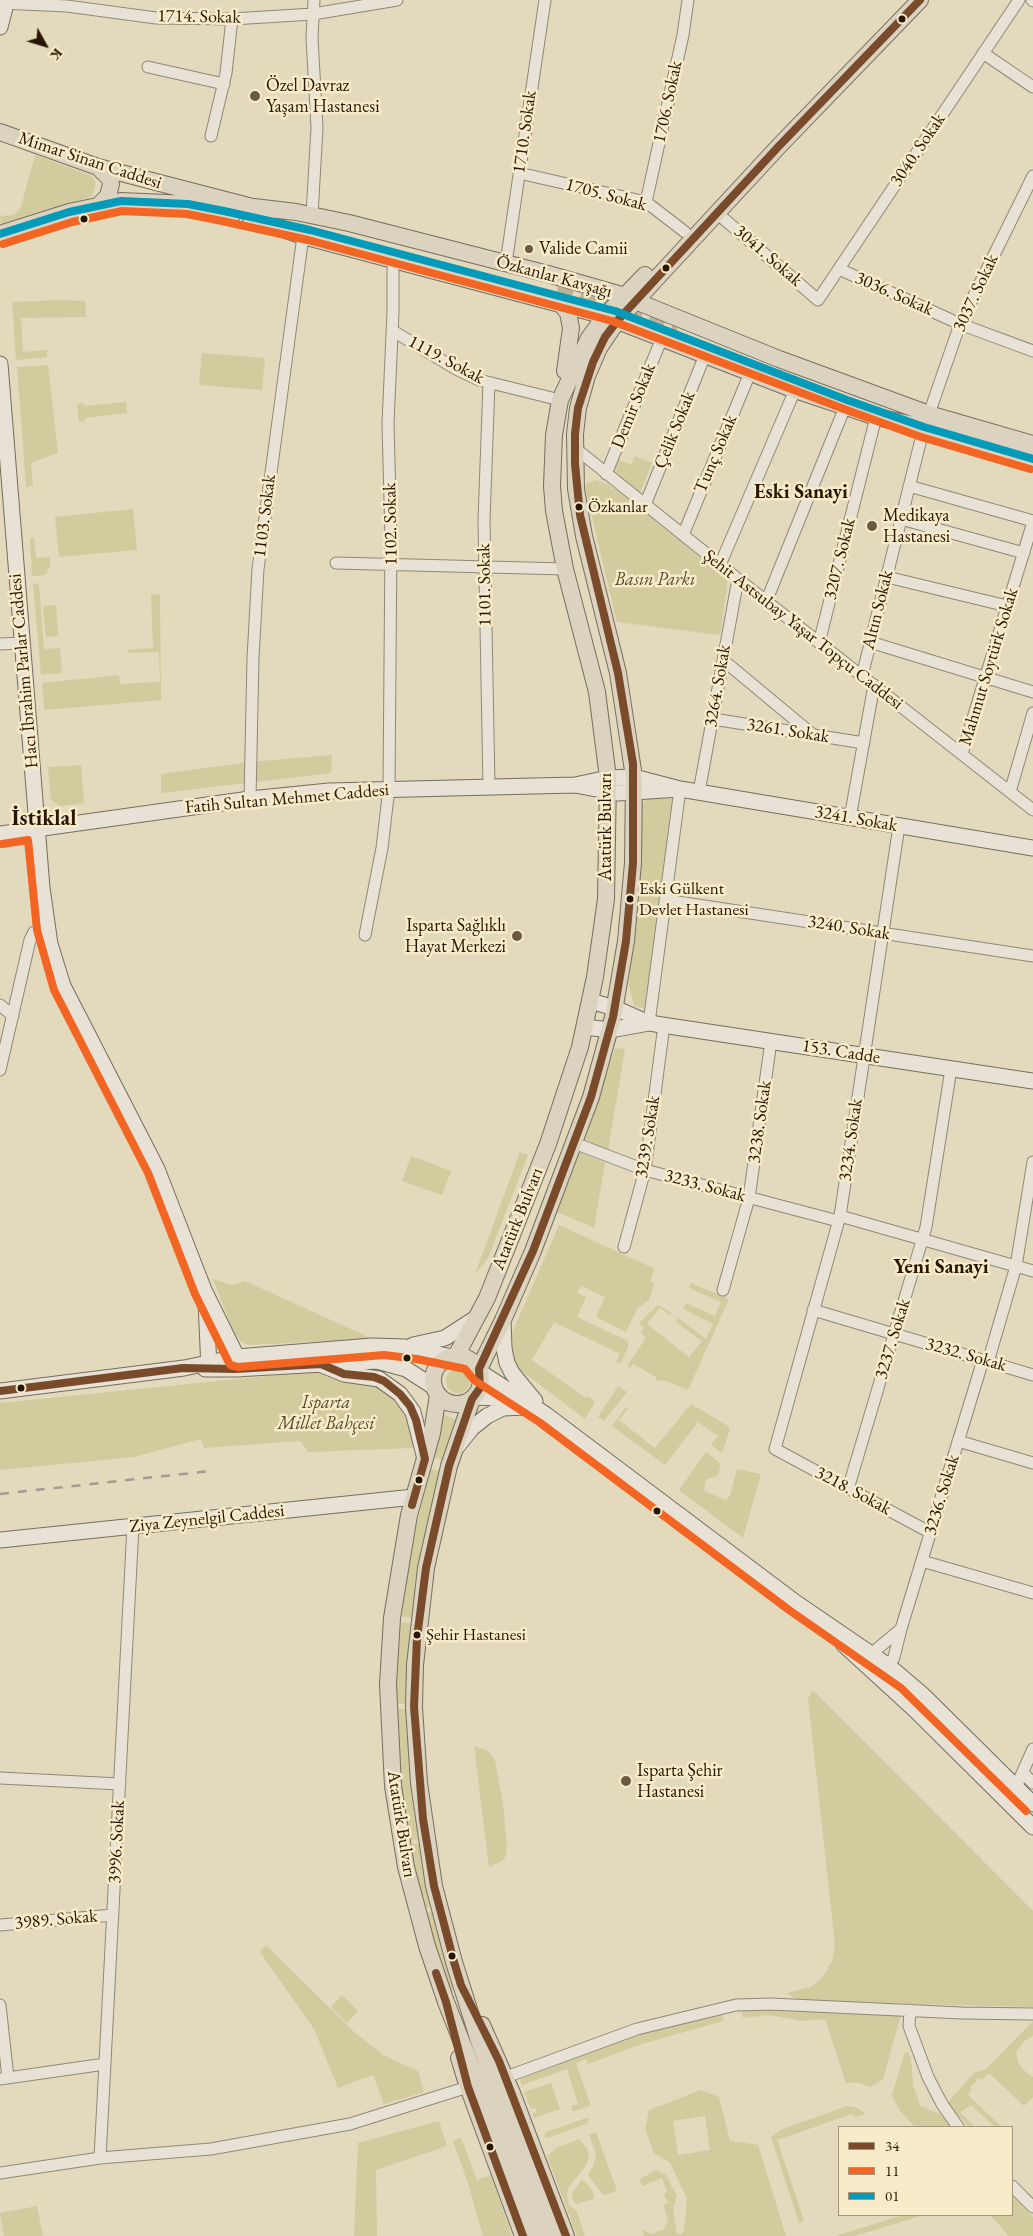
<!DOCTYPE html>
<meta charset="utf-8">
<style>
body{margin:0}
#map{position:relative;width:1033px;height:2236px;overflow:hidden;background:#e3d9bd;font-family:"EB Garamond",serif}
canvas{display:block}
.legend{position:absolute;left:838px;top:2126px;width:175px;height:90px;box-sizing:border-box;background:#f7ebca;border:1px solid #a5967a;margin:0;padding:6px 9px;list-style:none;font-size:15px;color:#291602}
.legend li{display:flex;align-items:center;gap:10px;height:25px}
.legend b{width:25px;border:1px solid #a5967a}
.north{position:absolute;left:20px;top:20px;width:50px;height:50px;-webkit-text-stroke:4px #f7ebca;paint-order:stroke;rotate:129deg;font-size:14px;font-weight:700;line-height:20px;text-align:center;color:#291602}
.north::after{content:'';display:block;margin:auto;width:18px;height:22px;background:#291602;clip-path:polygon(50% 0,100% 100%,50% 72%,0 100%)}
</style>
<div id="map">
<canvas width="1033" height="2236"></canvas>
<ul class="legend">
<li><b style="height:6px;background:#7a4b2a"></b>34</li>
<li><b style="height:6px;background:#f26522"></b>11</li>
<li><b style="height:6px;background:#049aba"></b>01</li>
</ul>
<div class="north">K</div>
</div>
<script>
const ctx = document.querySelector('canvas').getContext('2d');
ctx.lineJoin = 'round';
function fill(path, color) { ctx.fillStyle = color; ctx.fill(path, 'evenodd'); }
const shape = rows => new Path2D(rows.map(r => 'M' + r).join(''));
function trace(path, color, width, dash) { ctx.strokeStyle = color; ctx.lineWidth = width; ctx.lineCap = dash ? 'butt' : 'round'; ctx.setLineDash(dash || []); ctx.stroke(path); }
function write(font, color, halo, rows, align = 'center') {
  ctx.font = font + ' "EB Garamond",serif'; ctx.lineWidth = 5; ctx.setLineDash([]); ctx.textBaseline = 'middle'; ctx.strokeStyle = halo; ctx.fillStyle = color; for (const [text, x, y, turn = 0] of rows) {
    ctx.save(); ctx.translate(x, y); ctx.rotate((+turn || 0) * Math.PI / 180); ctx.textAlign = isNaN(turn) ? turn : align; if (halo) ctx.strokeText(text, 0, 0); ctx.fillText(text, 0, 0); ctx.restore();
  }
}
const green = shape([
 [35,155,92,176,96,182,93,194,90,197,1,225,0,216,14,215,21,207],
 [60,300,85,301,86,317,21,318,23,352,47,350,47,357,16,360,12,302],
 [202,353,265,358,262,390,199,385],
 [48,365,58,453,31,463,33,486,26,487,17,367],
 [126,402,127,413,85,418,85,421,79,422,77,404,84,403,84,406],
 [635,456,652,463,640,493,610,469,615,458,631,465],
 [596,480,605,483,618,491,728,580,720,635,617,622,585,487,587,483],
 [133,509,137,550,59,557,55,517],
 [30,538,34,538,36,558,50,557,50,567,45,575,32,576],
 [39,583,44,649,60,648,62,673,41,675,33,584],
 [160,594,161,700,44,710,42,683,119,675,120,684,160,682,159,652,128,653,128,650,153,648,151,595],
 [56,605,58,636,46,637,43,606],
 [332,755,331,773,161,793,161,774,250,762],
 [81,765,84,803,60,806,51,800,48,767],
 [647,798,673,799,646,1009,634,1006,629,985,641,807],
 [615,1048,625,1049,608,1150,585,1140],
 [520,1152,528,1155,488,1258,475,1274],
 [580,1152,605,1163,594,1228,557,1212],
 [411,1156,451,1171,442,1195,402,1181],
 [559,1225,655,1269,650,1281,654,1283,649,1300,637,1309,626,1332,596,1317,605,1297,581,1286,577,1293,586,1297,577,1317,628,1341,628,1347,620,1364,616,1362,620,1354,554,1322,532,1360,586,1398,588,1396,595,1402,585,1419,519,1369,513,1356,512,1333],
 [213,1279,232,1285,245,1281,373,1339,249,1345,240,1341,233,1331],
 [691,1283,729,1299,688,1390,666,1381,656,1380,656,1377,633,1364,630,1368,627,1366,646,1338,641,1333,644,1329,639,1323,658,1305,672,1313,670,1315,660,1308,647,1324,689,1357,702,1341,676,1322,678,1318,706,1339,713,1324,683,1309,686,1303,715,1316,721,1302,689,1288],
 '446 1381a12 12 0 1 1 24 0a12 12 0 1 1-24 0Z',
 [316,1371,371,1380,403,1401,414,1435,413,1448,308,1452,300,1441,204,1448,201,1439,134,1457,0,1470,0,1403],
 [618,1386,627,1392,604,1421,598,1417],
 [691,1404,728,1426,730,1429,722,1453,711,1445,718,1436,698,1422,665,1465,612,1426,626,1407,628,1408,619,1420,655,1448],
 [444,1415,455,1419,443,1460,433,1457],
 [706,1452,721,1464,718,1475,706,1480,704,1491,726,1500,730,1496,737,1469,761,1474,743,1538,679,1490],
 [430,1469,440,1471,422,1551,412,1618,400,1616,411,1549],
 [399,1622,411,1623,408,1662,407,1704,396,1704],
 [813,1690,1033,1911,1033,2007,798,2001,787,1993,811,1987,823,1977,832,1961,835,1945,808,1698],
 [396,1709,407,1709,411,1778,419,1839,409,1841,398,1761],
 [474,1746,486,1750,492,1755,495,1761,503,1803,507,1848,506,1856,502,1861,489,1867],
 [419,1843,433,1906,424,1908,410,1845],
 [434,1911,455,1990,452,1991,441,1967,425,1912],
 [266,1945,353,2031,383,2055,418,2071,424,2092,384,2104,373,2075,338,2088,314,2029,260,1952],
 [342,1995,358,2011,347,2023,331,2007],
 [742,2009,762,2009,901,2015,883,2079,870,2087,859,2083,846,2083,825,2019,804,2021,768,2015,743,2018],
 [722,2012,723,2021,642,2044,588,2064,586,2059,576,2063,591,2106,573,2111,571,2106,578,2104,567,2069,522,2085,520,2079,637,2035],
 [1033,2021,1033,2036,1023,2042,1016,2053,1019,2064,1026,2072,1033,2077,1033,2097,1024,2106,989,2073,982,2080,979,2078,970,2088,972,2090,968,2095,1002,2127,995,2127,971,2105,960,2112,975,2127,969,2127,947,2103,974,2073,986,2069],
 [905,2052,908,2052,911,2058,913,2085,920,2106,941,2114,952,2127,915,2127,900,2111,892,2095],
 [551,2083,560,2109,534,2118,532,2114,537,2112,536,2108,531,2109,524,2092],
 [701,2090,719,2097,730,2141,758,2145,786,2236,644,2236,642,2230,651,2234,664,2229,668,2219,663,2205,668,2203,664,2194,667,2192,662,2178,642,2186,640,2179,657,2170,666,2175,677,2196,673,2209,677,2234,682,2234,684,2231,687,2199,670,2163,654,2153,645,2129,649,2110],
 [705,2116,710,2150,678,2155,673,2121],
 [847,2106,858,2108,865,2114,854,2117,852,2114,777,2140,804,2221,799,2223,771,2137,783,2129],
 [586,2118,589,2118,588,2123,548,2138,544,2137,546,2132],
 [439,2121,447,2146,376,2170,377,2236,354,2236,358,2143],
 [596,2132,617,2191,603,2195,588,2175,594,2164,596,2153,589,2135],
 [461,2138,477,2180,491,2175,512,2236,483,2236,468,2183,453,2141],
 [579,2139,587,2148,589,2158,585,2167,568,2188,567,2195,569,2205,576,2210,585,2236,577,2236,547,2156,558,2147],
 [582,2179,593,2191,594,2196,593,2199,577,2204,574,2202,572,2194],
 [1012,2195,1033,2217,1033,2236,1009,2236,990,2215,1012,2215],
 [37,2206,43,2236,4,2236,0,2213],
 [903,2215,920,2216,855,2236,836,2236]
]);
const primaryTunnel = shape([
 [556,294,615,311,675,334]
]);
const street = shape([
 [1032,0,1033,1],
 [0,3,67,6,156,18,232,19,313,14,397,0],
 [983,53,1033,87],
 [148,67,224,84],
 [211,136,226,73,232,19],
 [519,173,646,202,685,232],
 [646,202,683,35,688,0],
 [717,213,818,300,1019,0],
 [312,215,317,128,312,38,314,0],
 [506,263,545,0],
 [839,269,960,324,1033,351],
 [393,331,456,369,479,380,560,400],
 [489,383,484,520,489,787],
 [929,414,960,324,1033,176],
 [575,448,738,579,1033,810],
 [606,474,662,338],
 [909,486,1033,521],
 [645,505,705,355],
 [901,519,1024,553],
 [683,535,750,373],
 [336,563,565,569],
 [720,565,795,390],
 [887,577,1007,606],
 [766,602,845,407],
 [870,642,1033,692],
 [819,643,876,417],
 [0,644,22,643],
 [723,660,812,734],
 [862,676,924,427],
 [713,719,864,743],
 [962,754,1033,522],
 [699,792,738,579],
 [1010,792,1033,713],
 [250,799,253,658,258,569,303,236],
 [850,818,874,685],
 [899,826,840,1216,775,1449,931,1533],
 [665,900,1033,956],
 [365,935,382,848,389,788,391,539,388,423,393,312,393,260],
 [0,1005,13,1016],
 [649,1023,680,789],
 [0,1070,30,940,34,932,47,928],
 [574,1143,645,1170,838,1221],
 [840,1216,1033,1271],
 [624,1247,645,1170,664,1025],
 [723,1290,749,1198,771,1041],
 [813,1310,1033,1375],
 [988,1362,1016,1266,1033,1162],
 [958,1441,1033,1463],
 [848,1489,926,1227,951,1069],
 [922,1561,1033,1593],
 [901,1629,983,1360],
 [865,1659,901,1629,894,1657,886,1673],
 [1023,1773,1033,1783],
 [0,1778,120,1784],
 [1016,1787,1033,1749],
 [0,1925,113,1915],
 [0,2005,8,2078],
 [910,2010,909,2026,928,2077,942,2104,958,2127],
 [506,2077,637,2029,736,2005,771,2004,962,2013,1033,2014],
 [0,2079,105,2064],
 [100,2158,133,1526],
 [0,2173,100,2158,211,2149,350,2124,468,2087],
 [1012,2186,1033,2207]
]);
const secondary = shape([
 [0,27,7,0],
 [0,364,42,888,50,944,63,986,157,1169,204,1290,237,1357,240,1369],
 [634,777,680,789,617,793,575,785,608,778,634,777],
 [680,789,1033,848],
 [0,834,250,799,329,791,575,785],
 [649,1023,1033,1081],
 [585,1027,610,1030,649,1023,615,1008,590,1001],
 [206,1302,209,1369],
 [503,1320,504,1348,507,1363,512,1373,535,1401],
 [413,1345,445,1338,476,1318],
 [322,1365,344,1374,379,1379,400,1394,413,1412,425,1459],
 [205,1369,235,1369,377,1361,406,1369,434,1387],
 [480,1372,545,1414,795,1602,890,1667,924,1696,1033,1804],
 [0,1391,184,1368,237,1357,372,1346,405,1347,452,1357],
 [474,1397,497,1398,518,1404],
 [456,1448,472,1428,487,1416,503,1408,527,1407],
 [0,1540,414,1497],
 [843,1644,914,1709,1033,1827]
]);
const primary = shape([
 [0,132,98,167,264,210],
 [98,167,110,179,111,184,108,196,99,205],
 [254,207,296,212,349,223,548,274,618,294,779,359,929,414],
 [251,218,303,236,605,316,795,390,876,417,924,427],
 [0,234,69,212,121,201,188,204,234,213],
 [561,304,568,313,571,328,565,371],
 [918,411,1033,444],
 [914,424,1033,459],
 '433 1380a24 24 0 1 1 48 0a24 24 0 1 1-48 0Z',
 [456,1356,487,1298,548,1144,580,1047,595,977,606,899,608,778,597,692,565,569,554,511,552,486,554,435,560,400,589,338,605,316,645,275],
 [479,1369,503,1320,533,1251,591,1097,613,1017,626,941,633,863,634,777,618,673,584,536,576,489,575,434,578,408,587,376,599,348,618,320,779,146,920,0],
 [438,1395,432,1433,409,1515,392,1618,388,1684,393,1786,406,1867,427,1946,446,2002,538,2236],
 [472,1399,449,1466,426,1568,415,1665,414,1707,419,1783,434,1886,454,1962,480,2044,553,2236],
 [482,2025,512,2093,566,2236],
 [459,2058,468,2087,523,2236]
]);
const rail = shape([
 [0,1494,210,1471]
]);
const bus1 = shape([
 [0,1391,183,1368,235,1369,321,1364,344,1374,374,1377,384,1381,400,1394,410,1406,416,1420,425,1459,412,1505],
 [436,1973,446,2002,468,2087,523,2236],
 [566,2236,499,2061,461,1985,454,1962,434,1886,423,1819,414,1707,417,1638,426,1568,449,1466,472,1399,480,1388,479,1369,533,1251,591,1097,613,1017,626,941,633,863,633,764,618,673,580,515,575,464,575,434,578,408,593,362,605,337,618,320,779,146,920,0]
]);
const bus2 = shape([
 [3,244,72,222,122,211,187,214,222,221,308,240,612,321,844,409,921,437,1030,469],
 [2,844,28,840,37,930,54,990,148,1173,195,1294,230,1365,238,1367,384,1355,417,1359,465,1369,474,1380,539,1422,789,1610,901,1688,1026,1811]
]);
const bus3 = shape([
 [0,234,69,212,121,201,188,204,224,211,310,230,615,311,847,400,924,427,1033,459]
]);
const markers = [
 [902,19,4.5,"#291602"],
 [255,96,6,"#6a5a43"],
 [84,219,4.5,"#291602"],
 [529,249,5,"#6a5a43"],
 [666,268,4.5,"#291602"],
 [579,507,4.5,"#291602"],
 [872,526,6,"#6a5a43"],
 [630,899,4.5,"#291602"],
 [517,936,6,"#6a5a43"],
 [407,1358,4.5,"#291602"],
 [21,1388,4.5,"#291602"],
 [419,1480,4.5,"#291602"],
 [657,1511,4.5,"#291602"],
 [417,1635,4.5,"#291602"],
 [626,1781,6,"#6a5a43"],
 [452,1956,4.5,"#291602"],
 [490,2147,4.5,"#291602"]
];
const busNames = [
 ["Özkanlar",588,507],
 ["Eski Gülkent",639,889],
 ["Devlet Hastanesi",639,910],
 ["Şehir Hastanesi",426,1635]
];
const streetNames = [
 ["1714. Sokak",199,17,1],
 ["1706. Sokak",668,102,-78],
 ["1710. Sokak",525,132,-82],
 ["3040. Sokak",918,150,-56],
 ["Mimar Sinan Caddesi",90,161,18],
 ["1705. Sokak",606,195,15],
 ["3041. Sokak",768,256,41],
 ["Özkanlar Kavşağı",554,277,15],
 ["3037. Sokak",976,293,-65],
 ["3036. Sokak",894,294,24],
 ["1119. Sokak",446,360,28],
 ["Demir Sokak",634,406,-68],
 ["Çelik Sokak",675,430,-68],
 ["Tunç Sokak",716,454,-67],
 ["1103. Sokak",265,516,-83],
 ["1102. Sokak",391,524,-91],
 ["3207. Sokak",840,559,-76],
 ["1101. Sokak",485,585,-91],
 ["Altın Sokak",878,610,-76],
 ["Şehit Astsubay Yaşar Topçu Caddesi",803,630,38],
 ["Mahmut Soytürk Sokak",989,667,-73],
 ["Hacı İbrahim Parlar Caddesi",24,671,-95],
 ["3264. Sokak",718,686,-80],
 ["3261. Sokak",788,731,9],
 ["Fatih Sultan Mehmet Caddesi",287,799,-5],
 ["3241. Sokak",856,819,10],
 ["Atatürk Bulvarı",606,827,-90],
 ["3240. Sokak",849,928,9],
 ["153. Cadde",841,1052,9],
 ["3238. Sokak",760,1122,-82],
 ["3239. Sokak",648,1137,-81],
 ["3234. Sokak",851,1140,-82],
 ["3233. Sokak",705,1186,15],
 ["Atatürk Bulvarı",518,1219,-68],
 ["3237. Sokak",893,1339,-73],
 ["3232. Sokak",966,1355,16],
 ["3218. Sokak",853,1491,28],
 ["3236. Sokak",942,1495,-73],
 ["Ziya Zeynelgil Caddesi",207,1519,-6],
 ["Atatürk Bulvarı",401,1824,81],
 ["3996. Sokak",117,1842,-87],
 ["3989. Sokak",56,1920,-5]
];
const poiNames = [
 ["Özel Davraz",266,86],
 ["Yaşam Hastanesi",266,107],
 ["Valide Camii",539,249],
 ["Medikaya",883,516],
 ["Hastanesi",883,537],
 ["Isparta Sağlıklı",506,926,"right"],
 ["Hayat Merkezi",506,947,"right"],
 ["Isparta Şehir",637,1771],
 ["Hastanesi",637,1792]
];
const parkNames = [
 ["Basın Parkı",655,580],
 ["Isparta",326,1403],
 ["Millet Bahçesi",326,1424]
];
const quarterNames = [
 ["Eski Sanayi",801,493],
 ["Yeni Sanayi",941,1268]
];
const districtNames = [
 ["İstiklal",44,819]
];
fill(green, '#d1cb9e');
trace(primaryTunnel, '#beb298', 16, [16, 8]);
trace(street, '#908876', 13);
trace(secondary, '#766e5d', 17);
trace(primary, '#766e5d', 18);
trace(street, '#e7e2d5', 11);
trace(secondary, '#e7e2d5', 15);
trace(primary, '#dbd3c0', 16);
trace(rail, '#a29d90', 2.5, [9, 9]);
trace(bus1, '#7a4b2a', 8);
trace(bus2, '#f26522', 8);
trace(bus3, '#049aba', 8);
for (const [x, y, r, color] of markers) { const dot = new Path2D(); dot.arc(x, y, r, 0, 2 * Math.PI); ctx.fillStyle = color; ctx.fill(dot); trace(dot, '#f7ebca', 2); }
write('17px', '#291602', '#f7ebca', busNames, 'left');
write('18px', '#291602', '#f7ebca', streetNames);
write('18px', '#291602', '#f7ebca', poiNames, 'left');
write('italic 18px', '#574929', '#f7ebca', parkNames);
write('bold 20px', '#291602', '#f7ebca', quarterNames);
write('bold 22px', '#291602', '#f7ebca', districtNames);
</script>
